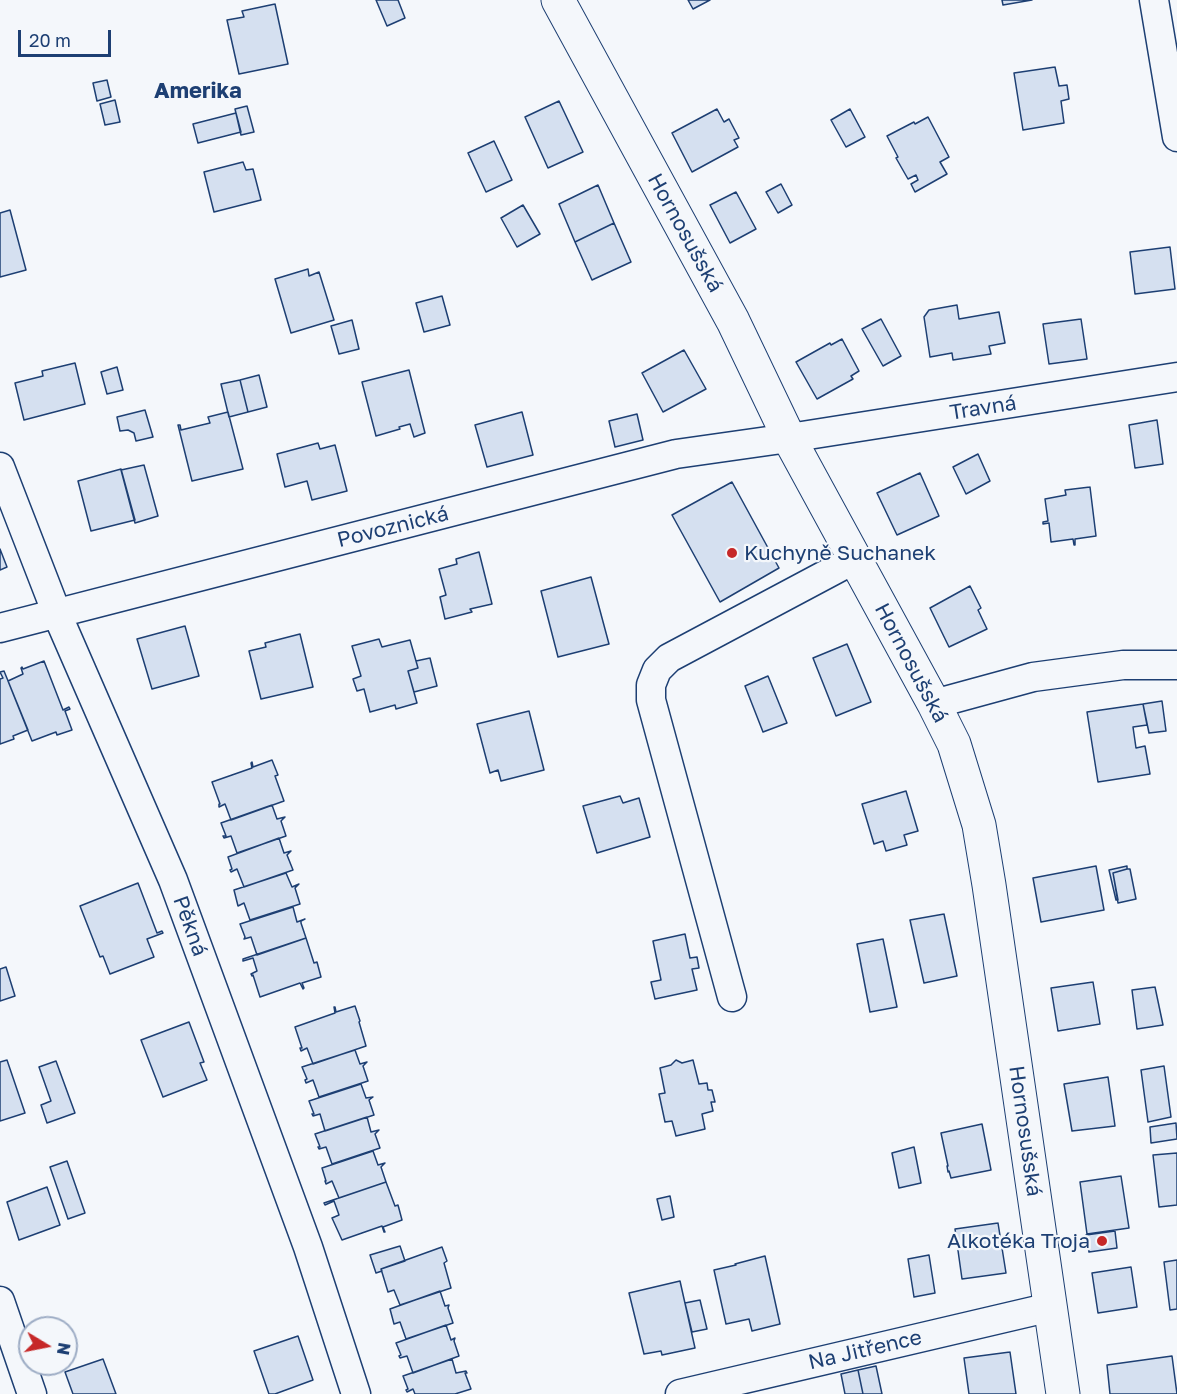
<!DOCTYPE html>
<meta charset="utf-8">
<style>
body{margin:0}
#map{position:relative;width:1177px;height:1394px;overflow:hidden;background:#f4f7fb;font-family:"Golos Text",sans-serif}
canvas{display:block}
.north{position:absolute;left:18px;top:1316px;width:60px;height:60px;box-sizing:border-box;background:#f4f7fb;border:2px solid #9eadc5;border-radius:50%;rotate:100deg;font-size:16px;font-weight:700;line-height:24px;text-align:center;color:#1d3f73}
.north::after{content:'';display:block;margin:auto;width:21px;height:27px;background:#c62828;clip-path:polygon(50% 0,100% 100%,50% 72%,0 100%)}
.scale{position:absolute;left:18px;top:30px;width:93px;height:27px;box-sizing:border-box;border:3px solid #1d3f73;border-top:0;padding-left:8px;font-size:18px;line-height:21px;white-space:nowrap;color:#1d3f73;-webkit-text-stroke:4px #f4f7fb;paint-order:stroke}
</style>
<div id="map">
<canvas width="1177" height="1394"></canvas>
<div class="north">N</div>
<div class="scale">20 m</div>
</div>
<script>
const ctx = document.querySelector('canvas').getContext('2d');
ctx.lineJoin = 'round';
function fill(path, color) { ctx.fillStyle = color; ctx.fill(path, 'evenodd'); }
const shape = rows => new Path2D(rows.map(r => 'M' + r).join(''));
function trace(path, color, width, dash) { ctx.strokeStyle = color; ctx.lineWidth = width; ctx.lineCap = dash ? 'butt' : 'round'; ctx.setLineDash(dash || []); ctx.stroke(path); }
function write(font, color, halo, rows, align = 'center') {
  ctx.font = font + ' "Golos Text",sans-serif'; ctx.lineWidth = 4.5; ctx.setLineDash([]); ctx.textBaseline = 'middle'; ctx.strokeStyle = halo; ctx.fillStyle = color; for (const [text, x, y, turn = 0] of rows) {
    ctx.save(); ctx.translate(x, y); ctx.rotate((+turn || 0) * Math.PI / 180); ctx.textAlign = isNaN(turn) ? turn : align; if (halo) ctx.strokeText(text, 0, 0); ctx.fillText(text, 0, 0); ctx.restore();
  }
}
const building = shape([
 [376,0,398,0,405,18,387,26,376,0],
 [688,0,710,0,693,9,688,0],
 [1002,0,1032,0,1003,5,1002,0],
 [275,4,288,64,239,74,227,20,244,17,242,11,275,4],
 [1055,67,1059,86,1067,85,1069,99,1061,101,1064,123,1023,130,1014,73,1055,67],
 [107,80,111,97,97,101,93,83,107,80],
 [115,100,120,122,105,125,100,104,115,100],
 [559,101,583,152,548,168,525,117,559,101],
 [247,106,254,132,241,135,235,109,247,106],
 [717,109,724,122,729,119,739,138,734,140,738,147,692,172,672,133,717,109],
 [850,109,865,137,846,147,831,120,850,109],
 [236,113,241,132,198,143,193,124,236,113],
 [928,117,949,157,940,162,947,174,915,192,911,184,918,180,916,175,908,179,896,158,898,157,887,136,914,122,915,124,928,117],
 [494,141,512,180,486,192,468,153,494,141],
 [243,162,246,170,253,169,261,200,214,212,204,172,243,162],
 [781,184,792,205,778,213,766,192,781,184],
 [598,185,614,223,575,242,559,204,598,185],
 [736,192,756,229,730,243,710,205,736,192],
 [523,205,540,234,517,247,501,218,523,205],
 [10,210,26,270,0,277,0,213,10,210],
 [614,223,631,262,592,280,575,242,614,223],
 [1170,247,1175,289,1135,294,1130,252,1170,247],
 [308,269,309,276,319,272,334,320,291,333,275,279,308,269],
 [442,296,450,325,424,332,416,303,442,296],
 [957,305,959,319,999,312,1005,343,989,346,991,354,953,360,952,353,930,357,924,317,929,310,957,305],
 [881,319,901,356,883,366,862,329,881,319],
 [1081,319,1087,359,1049,364,1043,324,1081,319],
 [352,320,359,349,339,354,331,326,352,320],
 [842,339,859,371,851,376,853,379,817,399,796,362,830,343,831,345,842,339],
 [684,350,706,389,663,412,642,373,684,350],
 [75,363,85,404,24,420,15,383,43,376,42,371,75,363],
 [117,367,123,390,107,394,101,372,117,367],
 [409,370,425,433,414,437,410,424,399,427,400,429,376,436,362,382,409,370],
 [259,375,267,407,248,412,240,380,259,375],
 [240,380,248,412,229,417,221,384,240,380],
 [145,410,153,437,136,441,134,433,128,430,120,431,117,417,145,410],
 [228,412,243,469,192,481,178,425,180,425,181,430,210,423,208,417,228,412],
 [522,412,533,455,487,467,475,425,522,412],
 [637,414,643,440,615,447,609,421,637,414],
 [1157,420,1163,464,1135,468,1129,425,1157,420],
 [318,443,320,449,335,445,347,491,312,500,307,481,285,487,277,454,318,443],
 [978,454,990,481,966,494,953,467,978,454],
 [144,465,158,516,135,523,121,470,144,465],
 [121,469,135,520,91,531,78,481,121,469],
 [920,473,939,516,897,535,877,493,920,473],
 [732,482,779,568,720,602,672,515,732,482],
 [1090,487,1096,536,1075,539,1075,545,1074,545,1073,539,1051,542,1049,523,1043,524,1043,522,1048,521,1045,499,1066,495,1065,490,1090,487],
 [0,549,7,567,0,570,0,549],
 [479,552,492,604,470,609,472,612,445,619,440,597,446,595,439,569,457,564,456,559,479,552],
 [591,577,609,644,558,657,541,591,591,577],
 [970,586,981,608,978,610,987,629,949,647,930,608,970,586],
 [185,626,199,676,152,689,137,639,185,626],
 [300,634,313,687,261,699,249,651,266,647,265,643,300,634],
 [379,639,382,647,410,640,418,668,408,671,417,703,396,709,395,705,370,712,364,689,357,691,353,679,361,676,352,646,379,639],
 [847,644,871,702,836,716,813,658,847,644],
 [430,658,437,686,414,692,408,671,418,668,416,661,430,658],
 [44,661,63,710,69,707,70,709,65,711,72,730,57,735,56,732,32,741,8,681,23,674,21,668,22,667,23,669,44,661],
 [4,671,28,730,13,736,14,739,0,744,0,679,3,678,0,672,4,671],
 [768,676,787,723,763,732,745,686,768,676],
 [1162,701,1166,731,1149,733,1143,704,1162,701],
 [1143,704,1147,725,1133,727,1136,748,1145,746,1150,774,1098,782,1087,712,1143,704],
 [529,711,544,770,501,781,498,770,490,773,477,724,529,711],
 [272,760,278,775,275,776,284,801,231,820,225,804,219,807,219,804,220,804,212,782,252,768,251,763,252,762,253,767,272,760],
 [906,791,918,831,904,835,907,845,886,851,883,841,874,844,862,804,906,791],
 [620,796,623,803,639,798,650,837,597,853,583,806,620,796],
 [272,805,277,819,285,817,281,821,286,836,237,853,231,836,224,838,223,836,226,836,221,823,272,805],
 [279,838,284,853,291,851,287,855,293,870,244,887,237,869,231,872,230,870,232,869,228,857,279,838],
 [1096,866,1104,910,1041,922,1033,878,1096,866],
 [1127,866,1127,869,1113,873,1118,900,1116,900,1109,870,1127,866],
 [1127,869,1130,869,1136,899,1118,903,1113,873,1127,869],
 [286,873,292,887,299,884,295,888,300,904,250,920,244,903,238,906,234,890,286,873],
 [138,883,157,933,162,931,163,933,147,939,154,957,110,974,103,956,100,957,80,906,138,883],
 [293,907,297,922,305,919,301,921,301,923,306,938,257,955,251,937,244,939,245,937,240,924,293,907],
 [944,914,957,976,924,983,910,920,944,914],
 [685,934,690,958,697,957,699,968,692,969,697,990,655,999,651,982,661,980,653,941,685,934],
 [306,938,314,963,317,962,321,977,302,983,304,988,303,989,300,983,260,997,253,975,252,976,251,974,257,971,253,958,243,961,243,959,306,938],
 [883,939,897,1007,870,1012,857,944,883,939],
 [6,967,15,996,0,1001,0,969,6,967],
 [1093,982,1100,1024,1058,1031,1051,988,1093,982],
 [1155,987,1163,1025,1137,1029,1132,990,1155,987],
 [355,1006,360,1021,359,1022,366,1046,313,1064,307,1048,301,1051,300,1048,302,1048,295,1027,335,1013,334,1007,335,1007,336,1012,355,1006],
 [189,1022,204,1062,200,1063,207,1080,163,1097,141,1040,189,1022],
 [355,1050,360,1064,367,1062,363,1066,368,1081,319,1097,313,1080,306,1083,305,1080,307,1079,302,1067,355,1050],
 [7,1060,25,1113,0,1121,0,1062,7,1060],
 [676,1060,682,1063,693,1060,699,1084,707,1083,708,1090,712,1090,715,1102,711,1102,713,1111,702,1114,705,1129,676,1136,672,1121,665,1122,659,1094,665,1093,660,1068,671,1065,676,1060],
 [56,1061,75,1113,47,1123,41,1105,51,1101,39,1067,56,1061],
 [1164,1066,1171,1117,1148,1122,1141,1070,1164,1066],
 [1108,1077,1115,1126,1072,1131,1064,1084,1108,1077],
 [361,1084,366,1098,373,1097,369,1100,374,1115,325,1131,320,1114,313,1116,312,1114,314,1114,309,1101,361,1084],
 [367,1117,371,1132,379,1130,375,1134,380,1148,332,1164,326,1147,319,1149,318,1147,320,1147,315,1134,367,1117],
 [1176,1123,1177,1139,1151,1143,1150,1127,1176,1123],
 [982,1124,991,1170,951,1178,949,1171,948,1172,947,1166,948,1166,941,1133,982,1124],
 [914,1147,921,1183,899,1188,892,1153,914,1147],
 [373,1151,378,1165,385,1163,381,1167,386,1182,339,1198,332,1181,326,1184,325,1181,326,1181,322,1168,373,1151],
 [1177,1153,1177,1205,1159,1207,1153,1155,1177,1153],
 [67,1161,85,1213,68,1219,50,1167,67,1161],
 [1121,1176,1129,1228,1087,1234,1080,1182,1121,1176],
 [386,1182,395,1206,398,1205,402,1220,383,1227,385,1232,384,1232,382,1226,342,1240,332,1218,339,1215,334,1201,325,1205,324,1203,386,1182],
 [47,1187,60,1225,19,1240,7,1202,47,1187],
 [670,1196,674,1217,662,1220,657,1199,670,1196],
 [998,1223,1006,1273,962,1279,955,1229,998,1223],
 [1115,1231,1117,1248,1089,1252,1086,1235,1115,1231],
 [400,1246,405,1261,381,1269,382,1271,376,1273,370,1255,400,1246],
 [442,1247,447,1261,444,1263,451,1288,400,1305,394,1290,388,1292,381,1269,442,1247],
 [929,1255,935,1293,914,1297,908,1259,929,1255],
 [765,1256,780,1324,752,1331,749,1319,726,1324,714,1270,736,1265,735,1264,765,1256],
 [1177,1260,1177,1309,1170,1310,1164,1262,1177,1260],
 [1131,1267,1137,1307,1098,1313,1092,1273,1131,1267],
 [680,1281,695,1348,662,1355,661,1351,644,1354,629,1293,680,1281],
 [440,1291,445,1306,449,1305,448,1308,453,1323,406,1339,400,1322,394,1324,390,1309,440,1291],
 [700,1300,707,1329,692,1332,685,1303,700,1300],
 [446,1325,451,1340,455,1338,454,1341,459,1356,413,1373,407,1356,400,1358,399,1356,401,1355,396,1343,446,1325],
 [298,1336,313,1380,275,1394,269,1394,254,1351,298,1336],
 [1010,1352,1016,1394,969,1394,964,1358,1010,1352],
 [1172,1356,1177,1394,1110,1394,1107,1365,1172,1356],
 [103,1359,116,1394,73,1394,65,1372,103,1359],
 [452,1359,456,1373,466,1371,467,1373,465,1373,471,1389,455,1394,415,1394,413,1389,407,1392,406,1390,408,1389,403,1376,452,1359],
 [876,1366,882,1394,863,1394,858,1370,876,1366],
 [858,1370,863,1394,845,1394,841,1374,858,1370]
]);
const minor = shape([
 [1154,0,1177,137],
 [0,467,57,614,173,880,308,1247,356,1394],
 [0,628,676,454,789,438,1177,377],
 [934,704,1033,677,1123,665,1177,665],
 [732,997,651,700,651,685,657,670,669,658,855,559],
 [0,1301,32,1394],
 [680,1394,1051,1307]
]);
const tertiary = shape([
 [558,0,733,321,789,438,934,704,954,744,979,825,989,885,1063,1394]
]);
const markers = [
 [732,553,6,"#c62828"],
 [1102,1241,6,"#c62828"]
];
const streetNames = [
 ["Hornosušská",685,233,61],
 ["Travná",983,408,-9],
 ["Povoznická",393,527,-14],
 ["Hornosušská",911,663,62],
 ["Pěkná",190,926,70],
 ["Hornosušská",1025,1131,82],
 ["Na Jitřence",865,1350,-13]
];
const poiNames = [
 ["Kuchyně Suchanek",744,553],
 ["Alkotéka Troja",1090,1241,"right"]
];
const neighbourhoodNames = [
 ["Amerika",198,91]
];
fill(building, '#d5e0f0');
trace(building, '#1d3f73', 1.5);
trace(minor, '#1d3f73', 31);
trace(tertiary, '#1d3f73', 35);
trace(minor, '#f4f7fb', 28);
trace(tertiary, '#f4f7fb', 33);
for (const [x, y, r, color] of markers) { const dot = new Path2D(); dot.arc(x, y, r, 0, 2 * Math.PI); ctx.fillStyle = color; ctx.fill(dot); trace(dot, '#f4f7fb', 2); }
write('21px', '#1d3f73', '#f4f7fb', streetNames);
write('21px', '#1d3f73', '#f4f7fb', poiNames, 'left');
write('bold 22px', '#1d3f73', '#f4f7fb', neighbourhoodNames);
</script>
